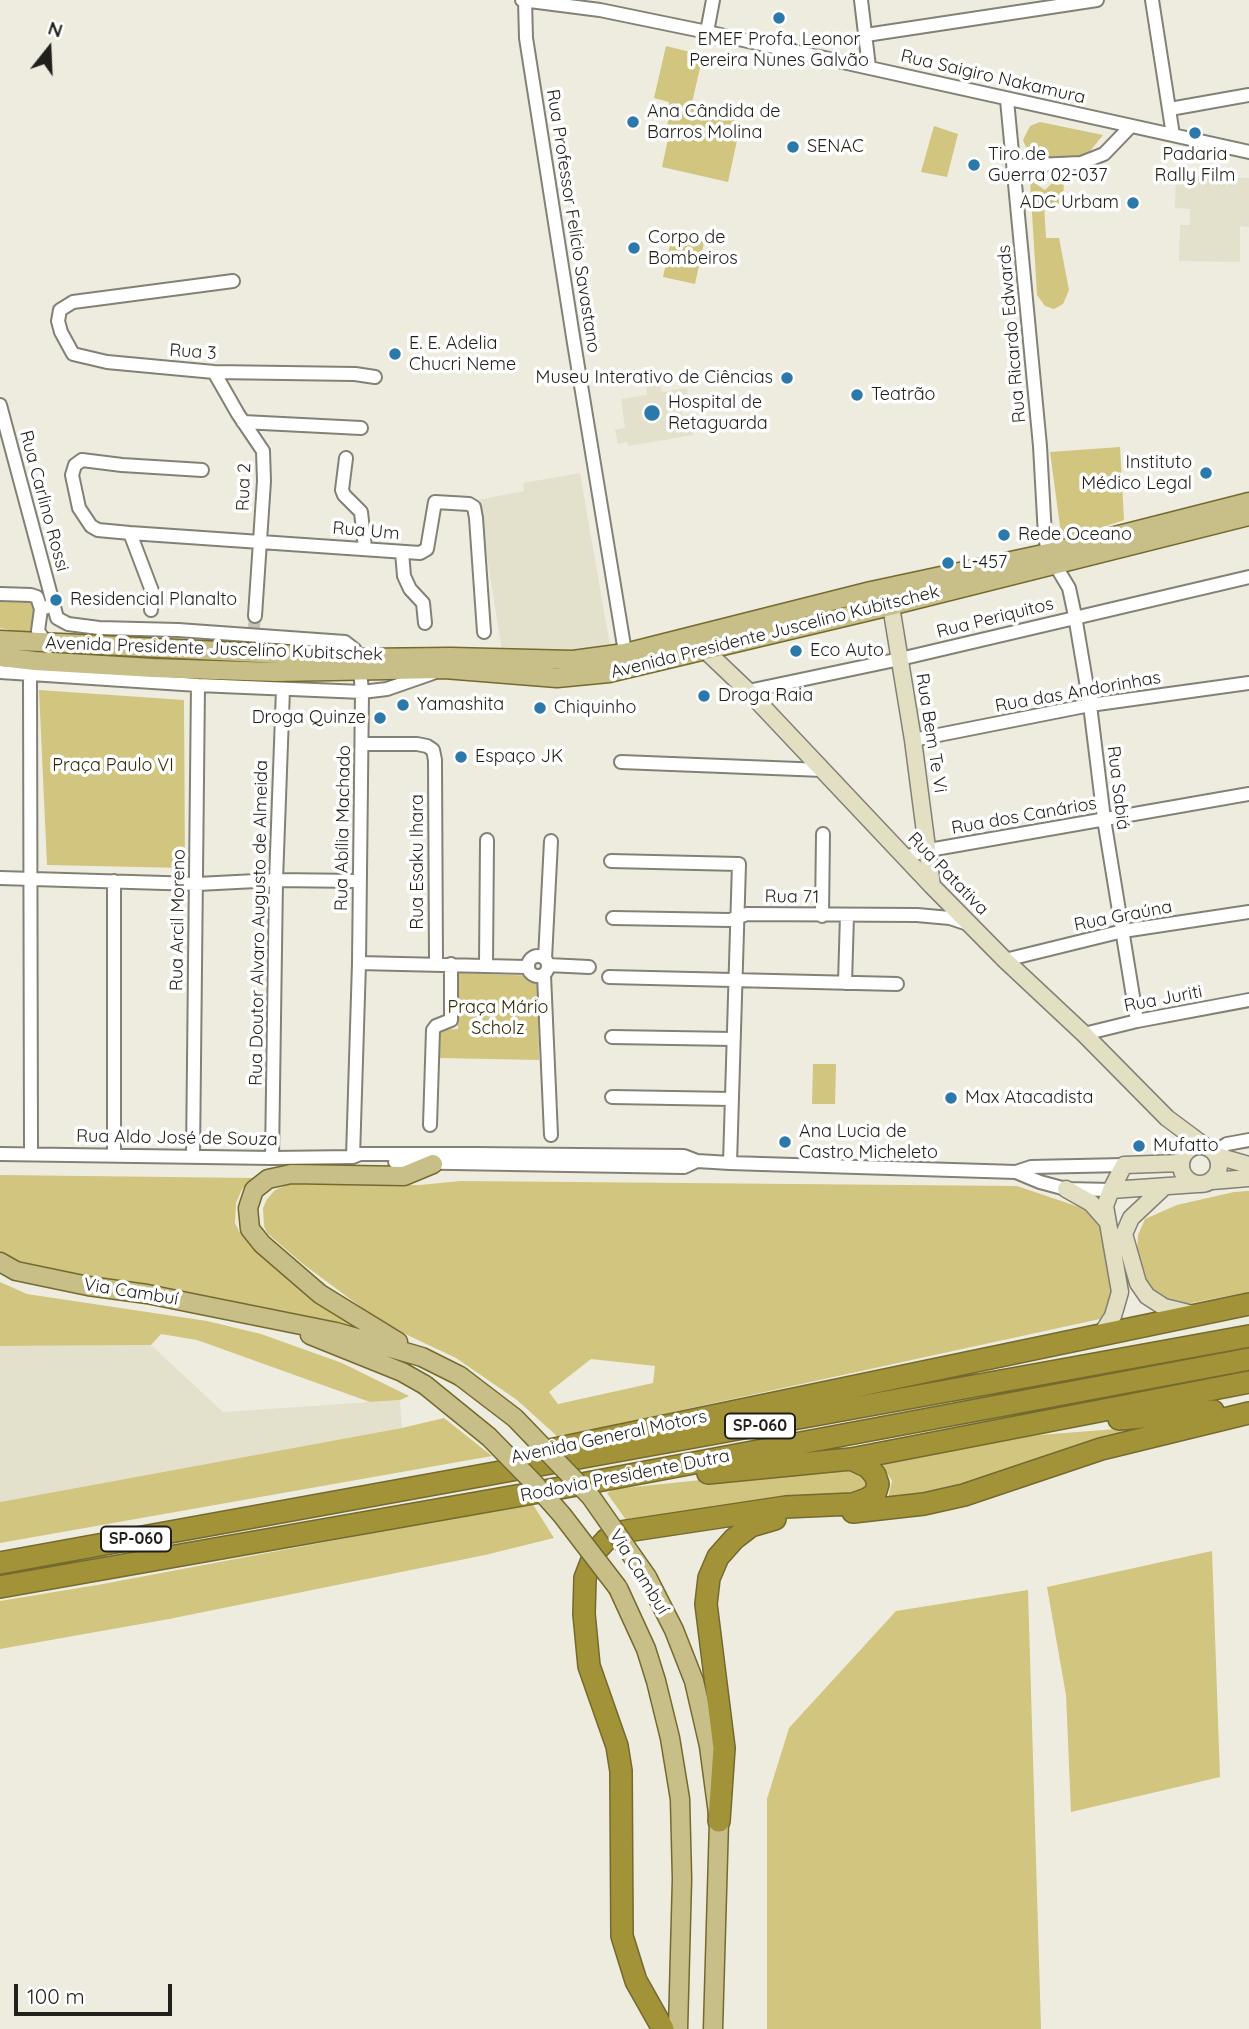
<!DOCTYPE html>
<meta charset="utf-8">
<style>
body{margin:0}
#map{position:relative;width:1249px;height:2029px;overflow:hidden;background:#eeecdf;font-family:Quicksand,sans-serif}
canvas{display:block}
.north{position:absolute;left:14px;top:14px;width:70px;height:70px;-webkit-text-stroke:5px #fff;paint-order:stroke;rotate:18deg;font-size:19px;font-weight:700;line-height:28px;text-align:center;color:#201f1a}
.north::after{content:'';display:block;margin:auto;width:24px;height:32px;background:#201f1a;clip-path:polygon(50% 0,100% 100%,50% 72%,0 100%)}
.scale{position:absolute;left:14px;top:1984px;width:158px;height:32px;box-sizing:border-box;border:4px solid #201f1a;border-top:0;padding-left:9px;font-size:21px;line-height:24px;white-space:nowrap;color:#201f1a;-webkit-text-stroke:5px #fff;paint-order:stroke}
</style>
<div id="map">
<canvas width="1249" height="2029"></canvas>
<div class="north">N</div>
<div class="scale">100 m</div>
</div>
<script>
const ctx = document.querySelector('canvas').getContext('2d');
ctx.lineJoin = 'round';
function fill(path, color) { ctx.fillStyle = color; ctx.fill(path, 'evenodd'); }
const shape = rows => new Path2D(rows.map(r => 'M' + r).join(''));
function trace(path, color, width, dash) { ctx.strokeStyle = color; ctx.lineWidth = width; ctx.lineCap = dash ? 'butt' : 'round'; ctx.setLineDash(dash || []); ctx.stroke(path); }
function write(font, color, halo, rows, align = 'center') {
  ctx.font = font + ' Quicksand,sans-serif'; ctx.lineWidth = 7; ctx.setLineDash([]); ctx.textBaseline = 'middle'; ctx.strokeStyle = halo; ctx.fillStyle = color; for (const [text, x, y, turn = 0] of rows) {
    ctx.save(); ctx.translate(x, y); ctx.rotate((+turn || 0) * Math.PI / 180); ctx.textAlign = isNaN(turn) ? turn : align; if (halo) ctx.strokeText(text, 0, 0); ctx.fillText(text, 0, 0); ctx.restore();
  }
}
const built = shape([
 [1176,176,1249,178,1249,227,1240,226,1240,262,1179,261,1180,225,1190,225,1190,209,1175,208],
 [660,382,662,392,687,388,690,409,681,411,682,415,691,414,694,435,628,446,627,442,618,444,615,430,625,428,621,399,647,395,646,384],
 [580,473,610,646,607,651,503,657,478,500,524,491,523,483],
 [151,1345,223,1412,400,1400,402,1428,0,1502,0,1346]
]);
const green = shape([
 [666,46,703,55,691,107,741,122,728,182,662,167,670,130,666,129,670,114,669,102,654,98],
 [1040,122,1103,135,1086,156,1037,158,1027,150,1023,140,1030,126],
 [934,126,958,134,947,177,921,172],
 [1030,180,1045,190,1052,183,1059,185,1064,180,1063,203,1044,205,1046,238,1059,238,1069,290,1063,304,1054,309,1045,306,1037,295],
 [673,231,705,238,695,284,663,277],
 [1120,447,1124,520,1062,541,1050,452],
 [0,594,31,595,36,611,30,634,0,628],
 [39,690,184,700,185,868,47,865],
 [458,973,538,976,539,1060,439,1058,440,1030,458,1029],
 [813,1064,836,1064,835,1104,812,1104],
 [0,1175,254,1178,242,1189,236,1203,235,1223,240,1233,267,1261,358,1329,68,1278,0,1257],
 [461,1181,1017,1186,1085,1209,1091,1213,1100,1228,1113,1286,1109,1310,1100,1319,558,1437,517,1400,456,1358,384,1324,303,1264,267,1233,264,1226,263,1208,267,1199,275,1190,289,1184,420,1185],
 [591,1359,655,1366,653,1383,558,1404,549,1392],
 [1249,1191,1249,1292,1186,1304,1167,1301,1151,1294,1141,1270,1137,1253,1138,1235,1145,1219,1177,1205,1234,1192],
 [0,1282,27,1294,207,1321,261,1334,342,1363,409,1396,400,1400,370,1402,197,1340,161,1334,151,1345,0,1346],
 [444,1418,492,1456,0,1543,0,1502,402,1428],
 [1167,1425,963,1494,888,1498,892,1481,880,1462,1013,1437],
 [851,1459,875,1494,631,1527,607,1493,615,1489,748,1475],
 [532,1503,554,1538,485,1555,169,1619,0,1649,0,1601,103,1584],
 [1212,1551,1220,1777,1071,1812,1066,1695,1047,1587],
 [1028,1590,1041,2029,767,2029,767,1799,789,1728,896,1611]
]);
const minorTunnel = shape([
 [254,628,255,616]
]);
const minor = shape([
 [522,0,600,10,707,32,1249,152],
 [525,0,526,38,574,343,626,658],
 [861,0,869,67],
 [1152,0,1173,135],
 [707,32,713,0],
 [866,35,1097,0],
 [1007,100,1040,446,1045,536,1048,553,1069,588,1075,616,1090,705,1104,819,1137,1021],
 [1170,109,1249,95],
 [1014,166,1081,163,1104,154,1131,126],
 [233,281,73,302,60,310,58,321,61,332,73,354,107,362,214,372,355,374,375,377],
 [214,372,238,414,263,451,264,481,255,616],
 [0,405,57,618,68,624,99,628,178,630,345,642,354,649,359,658,362,692,359,963,353,1157],
 [243,422,361,428],
 [346,458,342,490,344,495,361,512,365,548],
 [202,470,122,465,82,460,75,465,72,475,79,508,91,526,98,530,130,533,420,553,427,549,435,502,469,504,474,507,476,518,484,632],
 [130,533,152,591,151,610],
 [402,552,404,576,410,589,423,603,425,623],
 [0,594,31,595,37,597,41,609,47,607],
 [41,609,38,631,49,647],
 [0,672,198,685,362,692,387,689,433,673],
 [30,673,31,1154],
 [748,691,900,659,1249,577],
 [913,740,1090,705,1249,683],
 [362,744,417,744,427,746,433,750,435,760,436,963],
 [621,762,823,770],
 [905,857,929,850,1249,794],
 [611,861,739,864,730,1163],
 [0,878,197,884,276,880,359,881],
 [822,916,823,834],
 [613,918,730,920,747,914,917,915,950,918,968,924],
 '528 966a10 10 0 1 1 20 0a10 10 0 1 1-20 0Z',
 [545,959,551,841],
 [1005,960,1123,931,1249,912],
 [359,963,527,967],
 [486,965,487,840],
 [548,965,589,967],
 [544,975,551,1135],
 [609,977,897,984],
 [845,983,847,915],
 [1084,1034,1137,1021,1249,1000],
 [612,1037,733,1039],
 [612,1097,732,1099],
 [430,1125,433,1030,436,1026,451,1020,451,964],
 [1215,1152,1227,1144,1249,1140],
 [0,1154,272,1158,353,1157,360,1154,475,1154,684,1156,697,1161,730,1163,1016,1172],
 [114,1155,114,881],
 [193,1156,198,685],
 [272,1158,276,880,283,689],
 [395,1162,684,1167,697,1161],
 [1111,1190,1066,1189,1040,1182,1016,1172,1031,1167,1124,1165]
]);
const secondary = shape([
 [889,594,913,740,932,886],
 [706,651,748,691,932,886,1005,960,1084,1034,1167,1118,1206,1147],
 '1181 1165a19 19 0 1 1 38 0a19 19 0 1 1-38 0Z',
 [1217,1156,1249,1165],
 [1212,1181,1249,1178],
 [1164,1187,1131,1218,1124,1234,1138,1283,1147,1296,1164,1307,1193,1314],
 [1066,1189,1091,1203,1106,1220],
 [1111,1190,1197,1184],
 [1101,1335,1113,1316,1120,1292,1105,1206,1111,1190,1124,1165,1181,1163]
]);
const primary = shape([
 [0,640,359,658,451,657,573,660,625,653,871,591,1048,553,1249,502],
 [0,657,35,661,153,668,276,672,444,669,557,678,609,673,878,609,1249,516],
 [0,1262,16,1271,88,1286,147,1294,336,1332,422,1357,460,1376],
 [310,1335,402,1372,425,1385],
 [398,1342,320,1294,262,1244,250,1229,248,1208,254,1190,268,1179,291,1174,404,1176,433,1164],
 [647,1577,674,1630,694,1681,709,1746,719,1821,713,2029],
 [618,1588,646,1649,656,1681,670,1738,680,1799,682,1879,678,2029]
]);
const motorway = shape([
 [1119,1419,1213,1411],
 [545,1451,1249,1304],
 [708,1473,851,1459,1249,1382],
 [853,1512,924,1504,964,1495,1101,1449,1249,1413],
 [0,1563,1249,1336],
 [0,1587,539,1492,1249,1359],
 [719,1821,724,1748,706,1604,709,1578,718,1557,734,1539,751,1526,775,1519],
 [663,2029,636,1981,622,1936,621,1771,617,1746,589,1666,584,1614,585,1578,595,1552,606,1540,620,1532,786,1507,853,1504,867,1499,875,1494,878,1484,875,1475,868,1467,851,1459]
]);
const primaryBridge = shape([
 [460,1376,515,1418,591,1497,647,1577],
 [425,1385,489,1437,531,1480,562,1515,618,1588]
]);
const markers = [
 [779,18,7,"#2b78aa"],
 [633,122,7,"#2b78aa"],
 [1195,133,7,"#2b78aa"],
 [793,147,7,"#2b78aa"],
 [974,165,7,"#2b78aa"],
 [1133,203,7,"#2b78aa"],
 [634,248,7,"#2b78aa"],
 [395,354,7,"#2b78aa"],
 [787,378,7,"#2b78aa"],
 [857,395,7,"#2b78aa"],
 [652,413,9,"#2b78aa"],
 [1206,473,7,"#2b78aa"],
 [1004,535,7,"#2b78aa"],
 [948,563,7,"#2b78aa"],
 [56,600,7,"#2b78aa"],
 [796,651,7,"#2b78aa"],
 [704,696,7,"#2b78aa"],
 [403,705,7,"#2b78aa"],
 [540,708,7,"#2b78aa"],
 [380,718,7,"#2b78aa"],
 [461,757,7,"#2b78aa"],
 [951,1098,7,"#2b78aa"],
 [785,1142,7,"#2b78aa"],
 [1139,1146,7,"#2b78aa"]
];
const shields = [
 [760,1426,70],
 [136,1539,70]
];
const shieldNames = [
 ["SP-060",760,1426],
 ["SP-060",136,1539]
];
const poiNames = [
 ["EMEF Profa. Leonor",779,40,"center"],
 ["Pereira Nunes Galvão",779,61,"center"],
 ["Ana Cândida de",647,112],
 ["Barros Molina",647,133],
 ["SENAC",807,147],
 ["Tiro de",988,155],
 ["Guerra 02-037",988,176],
 ["Padaria",1195,155,"center"],
 ["Rally Film",1195,176,"center"],
 ["ADC Urbam",1119,203,"right"],
 ["Corpo de",648,238],
 ["Bombeiros",648,259],
 ["E. E. Adelia",409,344],
 ["Chucri Neme",409,365],
 ["Museu Interativo de Ciências",773,378,"right"],
 ["Teatrão",871,395],
 ["Hospital de",668,403],
 ["Retaguarda",668,424],
 ["Instituto",1192,463,"right"],
 ["Médico Legal",1192,484,"right"],
 ["Rede Oceano",1018,535],
 ["L-457",962,563],
 ["Residencial Planalto",70,600],
 ["Eco Auto",810,651],
 ["Droga Raia",718,696],
 ["Yamashita",417,705],
 ["Chiquinho",554,708],
 ["Droga Quinze",366,718,"right"],
 ["Espaço JK",475,757],
 ["Max Atacadista",965,1098],
 ["Ana Lucia de",799,1132],
 ["Castro Micheleto",799,1153],
 ["Mufatto",1153,1146]
];
const streetNames = [
 ["Rua Saigiro Nakamura",993,77,13],
 ["Rua Professor Felício Savastano",573,221,81],
 ["Rua Ricardo Edwards",1012,334,-95],
 ["Rua 3",193,352,4],
 ["Rua 2",244,487,-88],
 ["Rua Carlino Rossi",44,501,75],
 ["Rua Um",366,531,5],
 ["Rua Periquitos",995,618,-14],
 ["Avenida Presidente Juscelino Kubitschek",775,632,-14],
 ["Avenida Presidente Juscelino Kubitschek",214,649,2],
 ["Rua das Andorinhas",1078,692,-10],
 ["Rua Bem Te Vi",931,733,81],
 ["Rua Sabiá",1118,788,83],
 ["Rua dos Canários",1024,816,-10],
 ["Rua Abília Machado",343,828,-89],
 ["Rua Esaku Ihara",418,862,-90],
 ["Rua Patativa",948,874,46],
 ["Rua 71",792,897,1],
 ["Rua Graúna",1123,916,-11],
 ["Rua Arcil Moreno",178,920,-89],
 ["Rua Doutor Alvaro Augusto de Almeida",259,923,-89],
 ["Rua Juriti",1163,999,-11],
 ["Rua Aldo José de Souza",177,1138,1],
 ["Via Cambuí",131,1292,9],
 ["Avenida General Motors",609,1437,-12],
 ["Rodovia Presidente Dutra",625,1476,-11],
 ["Via Cambuí",639,1572,58]
];
const parkNames = [
 ["Praça Paulo VI",113,766],
 ["Praça Mário",498,1008],
 ["Scholz",498,1029]
];
fill(built, '#e3e0cc');
fill(green, '#d1c57f');
trace(minorTunnel, '#c5c3b8', 12, [12, 6]);
trace(minor, '#838176', 16);
trace(secondary, '#838176', 19);
trace(primary, '#746a2e', 21);
trace(motorway, '#746a2e', 24);
trace(minor, '#fff', 12);
trace(secondary, '#e3dfc3', 16);
trace(primary, '#c7be88', 18);
trace(motorway, '#a29338', 21);
trace(primaryBridge, '#746a2e', 21, []);
trace(primaryBridge, '#c7be88', 18);
for (const [x, y, r, color] of markers) { const dot = new Path2D(); dot.arc(x, y, r, 0, 2 * Math.PI); ctx.fillStyle = color; ctx.fill(dot); trace(dot, '#fff', 2.5); }
for (const [x, y, w] of shields) { const box = new Path2D(); box.roundRect(x - w / 2, y - 12.5, w, 25, 5); ctx.fillStyle = '#fff'; ctx.fill(box); trace(box, '#201f1a', 2); }
write('bold 16px', '#201f1a', null, shieldNames);
write('18px', '#201f1a', '#fff', poiNames, 'left');
write('18px', '#201f1a', '#fff', streetNames);
write('18px', '#302a03', '#fff', parkNames);
</script>
